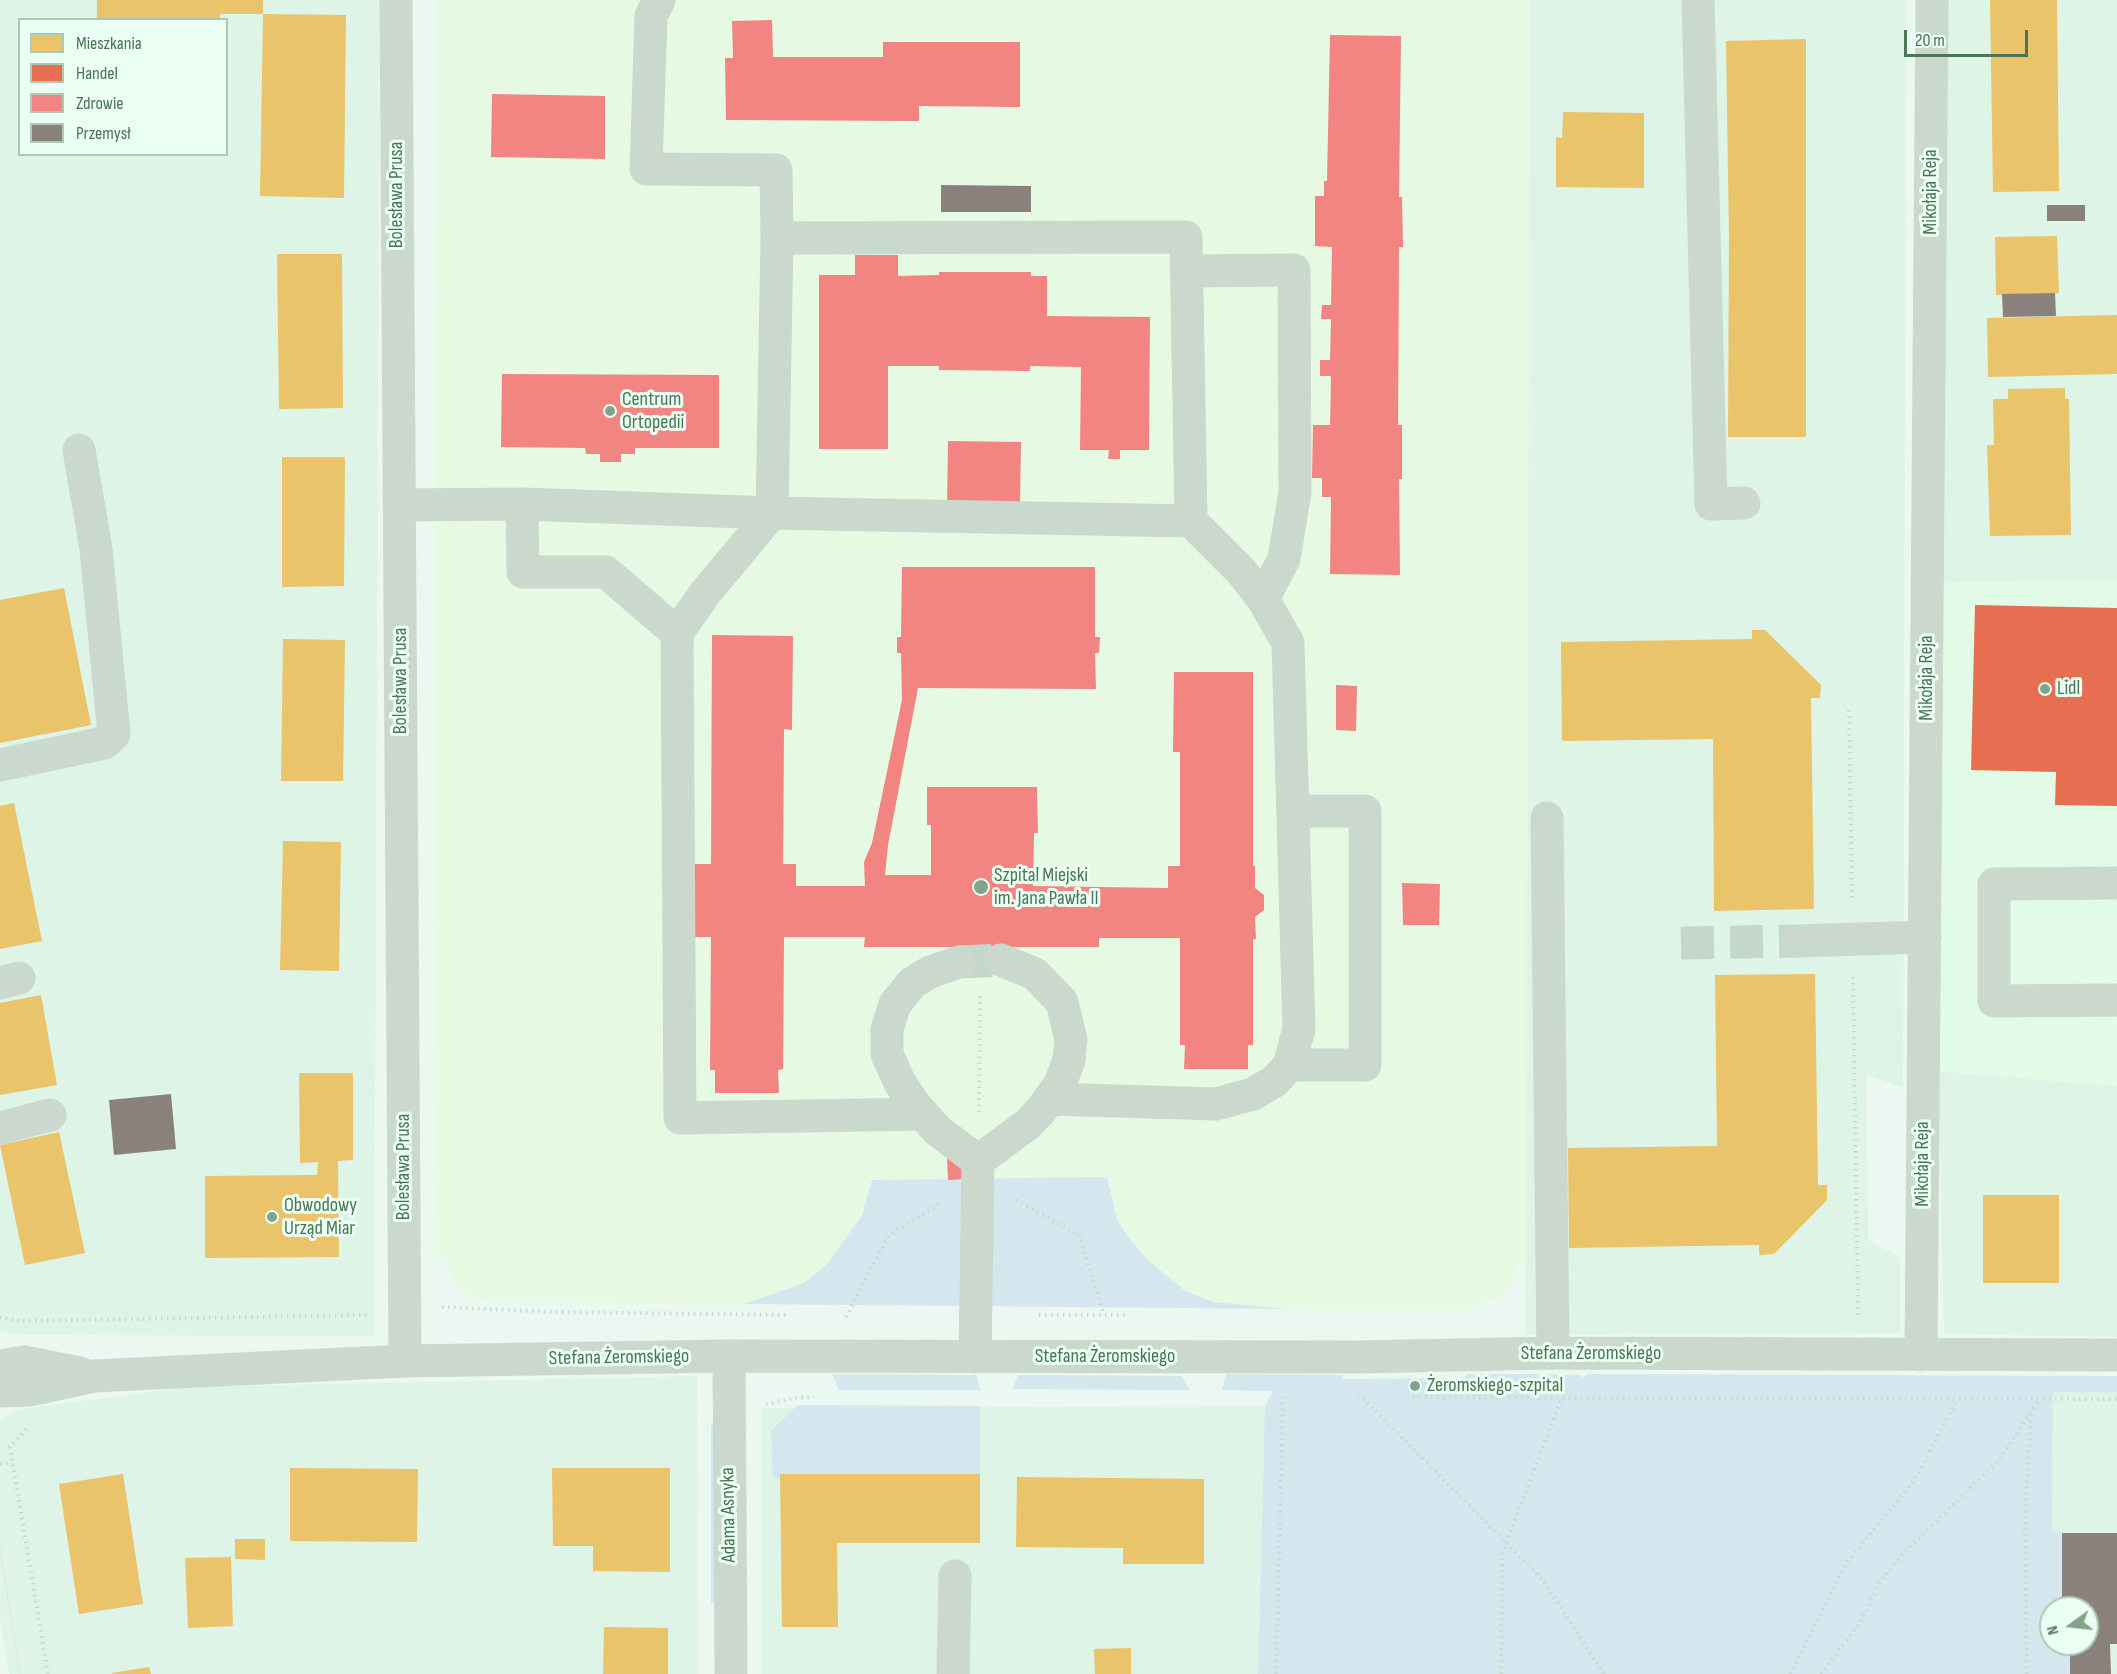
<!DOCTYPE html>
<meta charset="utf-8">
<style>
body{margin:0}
#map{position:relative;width:2117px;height:1674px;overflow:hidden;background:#ebf8f1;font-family:"Sofia Sans Condensed",sans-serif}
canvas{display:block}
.legend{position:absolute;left:18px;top:18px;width:210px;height:138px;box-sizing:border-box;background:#ecfff5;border:2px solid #abc9b4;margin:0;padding:8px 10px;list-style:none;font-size:18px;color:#4a7753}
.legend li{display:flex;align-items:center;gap:12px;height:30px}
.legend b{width:30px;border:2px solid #abc9b4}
.north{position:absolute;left:2039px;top:1596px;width:60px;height:60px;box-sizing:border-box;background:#ecfff5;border:2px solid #abc9b4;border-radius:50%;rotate:255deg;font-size:16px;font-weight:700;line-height:24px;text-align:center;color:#4a7753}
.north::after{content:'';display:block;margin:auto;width:21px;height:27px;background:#82a48a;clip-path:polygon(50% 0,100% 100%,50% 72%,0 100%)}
.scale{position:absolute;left:1904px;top:30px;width:124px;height:27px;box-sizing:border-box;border:3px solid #4a7753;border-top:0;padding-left:8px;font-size:18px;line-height:21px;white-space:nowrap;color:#4a7753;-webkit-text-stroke:4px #ecfff5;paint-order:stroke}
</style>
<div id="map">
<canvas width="2117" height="1674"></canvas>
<ul class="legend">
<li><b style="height:16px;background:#e9c46a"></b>Mieszkania</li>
<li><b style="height:16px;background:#e76f51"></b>Handel</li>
<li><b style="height:16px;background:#f28482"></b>Zdrowie</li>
<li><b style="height:16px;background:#8a817c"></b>Przemysł</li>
</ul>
<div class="north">N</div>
<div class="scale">20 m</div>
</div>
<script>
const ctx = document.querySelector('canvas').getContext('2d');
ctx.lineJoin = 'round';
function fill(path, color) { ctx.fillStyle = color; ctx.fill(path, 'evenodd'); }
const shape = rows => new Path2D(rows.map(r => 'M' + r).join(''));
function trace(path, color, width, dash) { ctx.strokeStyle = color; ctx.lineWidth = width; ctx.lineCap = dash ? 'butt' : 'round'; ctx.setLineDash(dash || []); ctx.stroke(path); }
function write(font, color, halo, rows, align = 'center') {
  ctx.font = font + ' "Sofia Sans Condensed",sans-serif'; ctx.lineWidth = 6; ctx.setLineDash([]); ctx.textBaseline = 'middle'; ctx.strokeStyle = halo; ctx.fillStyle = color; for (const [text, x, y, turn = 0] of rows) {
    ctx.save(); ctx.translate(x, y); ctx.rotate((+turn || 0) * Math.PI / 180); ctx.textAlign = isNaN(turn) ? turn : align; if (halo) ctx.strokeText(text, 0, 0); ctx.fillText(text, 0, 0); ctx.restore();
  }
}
const residential = shape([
 [0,0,380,0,374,1336,40,1335,12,1334,0,1330],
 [20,20,226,20,226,154,20,154],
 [1530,0,1906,0,1903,1088,1867,1074,1868,1240,1900,1257,1900,1333,1525,1335],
 [1948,0,2117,0,2117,580,1943,583],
 [1938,1071,2117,1086,2117,1337,1944,1334],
 [697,1376,698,1674,9,1674,0,1616,0,1420,19,1409,191,1387],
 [2117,1378,2117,1674,2070,1674,2070,1647,2063,1647,2062,1644,2087,1644,2087,1608,2062,1533,2052,1533,2053,1379],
 [1265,1406,1258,1674,762,1674,762,1408]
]);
const commercial = shape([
 [2117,580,2117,1086,1938,1071,1943,583]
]);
const medical = shape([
 [435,0,1530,0,1526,1260,1518,1260,1515,1279,1505,1293,1491,1301,1475,1302,1474,1310,1287,1309,1213,1302,1184,1290,1148,1260,1117,1220,1107,1178,872,1180,862,1215,827,1264,804,1283,743,1304,485,1301,464,1292,455,1283,445,1256,434,1256]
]);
const green = shape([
 [1107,1177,1117,1220,1130,1239,1148,1260,1184,1290,1213,1302,1287,1309,743,1304,804,1283,827,1264,862,1215,872,1180],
 [832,1374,976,1375,981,1390,839,1390],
 [1226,1374,1343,1375,1341,1379,1465,1378,1466,1374,1538,1374,1540,1378,1543,1378,1544,1374,1581,1375,1582,1378,1587,1374,2117,1376,2117,1392,2053,1392,2052,1532,2062,1533,2062,1608,2051,1608,2051,1644,2070,1647,2070,1674,1258,1674,1265,1406,1273,1391,1222,1390],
 [1018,1375,1182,1376,1190,1390,1012,1389],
 [798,1405,980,1406,980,1474,780,1474,779,1479,773,1478,771,1431],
 [718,1417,717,1601,711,1604,711,1426]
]);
const homes = shape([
 [97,0,263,0,263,14,220,14,220,20,97,20],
 [1990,0,2057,0,2059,191,1993,192],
 [263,14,346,15,344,198,260,196],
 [1806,39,1806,437,1728,437,1729,240,1726,41],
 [1563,112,1644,113,1644,188,1556,187,1556,137,1562,138],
 [2057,236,2059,293,1996,295,1995,237],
 [277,254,342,254,343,408,279,409],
 [2117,315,2117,374,1988,377,1987,318],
 [2065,388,2065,399,2069,399,2071,535,1990,536,1987,445,1994,445,1993,399,2008,399,2008,389],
 [282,457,345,457,344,586,282,587],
 [64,588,91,725,0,743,0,600],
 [1752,630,1765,630,1821,685,1820,698,1811,698,1814,909,1714,911,1713,739,1562,741,1561,642,1752,639],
 [283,639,345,640,343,781,281,781],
 [14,803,42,941,0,949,0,806],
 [283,841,341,842,339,971,280,970],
 [1815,974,1818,1185,1827,1185,1827,1200,1774,1254,1759,1255,1759,1245,1569,1248,1568,1148,1717,1146,1715,975],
 [41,995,57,1085,0,1095,0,1003],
 [299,1073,353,1073,353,1160,338,1161,339,1257,205,1258,205,1176,317,1175,318,1162,300,1163],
 [59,1132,85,1253,25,1265,0,1145],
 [1983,1195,2059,1195,2059,1283,1983,1283],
 [290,1468,418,1469,417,1542,290,1541],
 [552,1468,670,1468,670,1572,593,1571,593,1546,553,1546],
 [123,1474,143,1604,79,1614,59,1484],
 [780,1474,980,1474,980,1543,837,1543,838,1627,782,1627],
 [1017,1477,1204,1479,1204,1564,1123,1564,1123,1548,1016,1547],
 [235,1539,265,1539,265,1560,235,1559],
 [231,1557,233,1626,188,1628,185,1558],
 [604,1627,668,1628,668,1674,603,1674],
 [1131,1648,1131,1674,1095,1674,1094,1649],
 [149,1667,151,1674,112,1674,112,1673]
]);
const shops = shape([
 [1975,605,2117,608,2117,806,2055,805,2056,772,1971,770]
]);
const health = shape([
 [772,20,773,57,883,57,883,42,1020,42,1020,107,919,106,919,121,726,120,725,58,733,58,732,21],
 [1330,35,1401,36,1399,197,1402,197,1403,247,1399,247,1398,425,1402,425,1402,479,1399,479,1400,575,1330,574,1331,497,1322,497,1322,478,1312,478,1313,425,1330,425,1331,376,1320,376,1320,360,1330,360,1331,319,1321,319,1322,305,1331,305,1332,247,1315,246,1315,196,1324,196,1324,181,1327,181],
 [492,94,605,96,605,159,491,157],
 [855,255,898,255,898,276,939,275,939,272,1031,272,1031,276,1047,276,1047,316,1150,317,1149,450,1120,450,1120,459,1108,459,1109,450,1080,450,1081,367,1030,366,1030,371,939,370,939,366,888,366,888,449,819,449,819,275,855,275],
 [502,374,719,375,719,448,635,448,635,454,621,454,621,462,600,462,600,454,586,454,585,448,501,447],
 [948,441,1021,442,1020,504,947,504],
 [902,567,1095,567,1095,637,1100,637,1099,653,1095,653,1096,689,918,688,888,845,885,875,931,875,931,825,927,825,927,787,1037,787,1038,833,1034,833,1033,886,1168,888,1168,866,1180,866,1180,752,1173,752,1174,672,1253,672,1253,866,1255,866,1255,888,1264,895,1264,910,1255,917,1256,939,1253,939,1253,1045,1248,1045,1248,1069,1184,1069,1185,1045,1180,1045,1180,938,1099,938,1099,947,1002,947,1001,971,959,970,960,947,864,947,865,937,784,937,783,1069,778,1070,779,1093,715,1093,715,1070,710,1070,711,937,695,937,695,915,690,914,695,864,711,864,712,635,793,636,792,730,784,729,783,864,796,864,796,886,865,886,864,862,872,843,902,700,901,653,897,653,897,637,901,637],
 [1336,685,1357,686,1356,731,1336,730],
 [1402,883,1440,884,1439,925,1403,925],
 [966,1155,967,1179,948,1180,947,1156]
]);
const industry = shape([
 [941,185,1031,186,1031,212,941,212],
 [2047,205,2085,205,2085,221,2047,221],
 [2055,293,2056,316,2003,317,2002,294],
 [171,1094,176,1149,114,1155,109,1100],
 [2062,1533,2117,1533,2117,1644,2110,1644,2111,1674,2070,1674,2070,1647,2063,1647,2062,1644,2087,1644,2087,1608,2062,1608]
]);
const minorTunnel = shape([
 [1681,943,1798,941],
 [959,962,1001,960]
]);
const path = shape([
 [1849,710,1852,901],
 [1853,977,1858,1316],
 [979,1112,980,994],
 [1016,1200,1079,1235,1104,1315],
 [442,1307,556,1312,786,1315],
 [1039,1315,1125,1315],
 [0,1317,17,1321],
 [846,1317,889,1235,940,1204],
 [17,1321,367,1315],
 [1359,1394,1542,1579,1604,1674],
 [1413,1397,2117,1399],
 [766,1404,794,1398,814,1397],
 [26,1429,10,1447,48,1674],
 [0,1464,12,1462],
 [1276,1674,1283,1396],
 [1501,1674,1502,1554,1561,1399],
 [1790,1674,1847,1562,1914,1481,1956,1401],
 [1821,1674,1862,1620,1881,1580,1908,1549,1999,1460,2039,1400],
 [2027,1674,2025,1521,2031,1411]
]);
const minor = shape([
 [396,0,405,1361],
 [659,0,651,16,646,169,776,170,777,238],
 [1698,0,1711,504,1744,503],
 [1187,271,1294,270,1295,492,1284,559,1263,599],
 [522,504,523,572,606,572,677,633,680,1118,923,1114],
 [400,505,522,504,772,513,1191,521],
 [677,633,706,592,772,513,777,238,1186,237,1191,521,1241,571,1263,599,1288,643,1299,1030,1289,1065,1275,1081,1253,1094,1216,1104,1049,1099],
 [0,765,104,743,114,734,96,549,79,450],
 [1547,818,1553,1353],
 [2117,883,1994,884,1994,1001,2117,1000],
 [1798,941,1925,937],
 [959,962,930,972,912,983,895,1004,887,1029,887,1054,900,1083,914,1104,937,1130,978,1161],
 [0,983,19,978],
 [1289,1065,1365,1065,1365,811,1293,811],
 [0,1128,50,1115],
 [978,1161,1028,1124,1042,1109,1060,1084,1069,1060,1071,1040,1062,1002,1035,974,1001,960],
 [1921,1355,1932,0],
 [729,1356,731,1674],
 [975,1357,978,1161],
 [0,1366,24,1362,80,1373],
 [0,1391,29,1390,94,1376,405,1361,729,1356,1358,1357,1553,1353,2117,1355],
 [953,1674,955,1576]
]);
const tram = shape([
 [0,1548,20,1674]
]);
const markers = [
 [610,411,6,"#82a48a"],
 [2045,689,6,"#82a48a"],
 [981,887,8,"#82a48a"],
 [272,1217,6,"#82a48a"],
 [1415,1386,6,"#82a48a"]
];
const streetNames = [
 ["Mikołaja Reja",1931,192,-90],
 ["Bolesława Prusa",397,195,-90],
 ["Mikołaja Reja",1927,678,-90],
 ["Bolesława Prusa",401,681,-90],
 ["Mikołaja Reja",1923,1164,-90],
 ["Bolesława Prusa",404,1167,-90],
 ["Stefana Żeromskiego",1591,1354],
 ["Stefana Żeromskiego",1105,1357],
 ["Stefana Żeromskiego",619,1358,-1],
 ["Adama Asnyka",729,1515,-91]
];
const poiNames = [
 ["Centrum",622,400],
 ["Ortopedii",622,423],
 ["Lidl",2057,689],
 ["Szpital Miejski",994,876],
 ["im. Jana Pawła II",994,899],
 ["Obwodowy",284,1206],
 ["Urząd Miar",284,1229],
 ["Żeromskiego-szpital",1427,1386]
];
fill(residential, '#ddf4e7');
fill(commercial, '#e1fbe7');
fill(medical, '#e6fae3');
fill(green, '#d5e7ee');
fill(homes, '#e9c46a');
fill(shops, '#e76f51');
fill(health, '#f28482');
fill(industry, '#8a817c');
trace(minorTunnel, '#c3d8ca', 33, [33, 16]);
trace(path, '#cbd8cd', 4, [1.5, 4.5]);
trace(minor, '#cad8cd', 33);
trace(tram, '#e5e4e2', 1.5);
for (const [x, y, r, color] of markers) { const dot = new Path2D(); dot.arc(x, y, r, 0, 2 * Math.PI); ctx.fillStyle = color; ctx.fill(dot); trace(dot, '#ecfff5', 2); }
write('20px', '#4a7753', '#ecfff5', streetNames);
write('20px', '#4a7753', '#ecfff5', poiNames, 'left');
</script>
